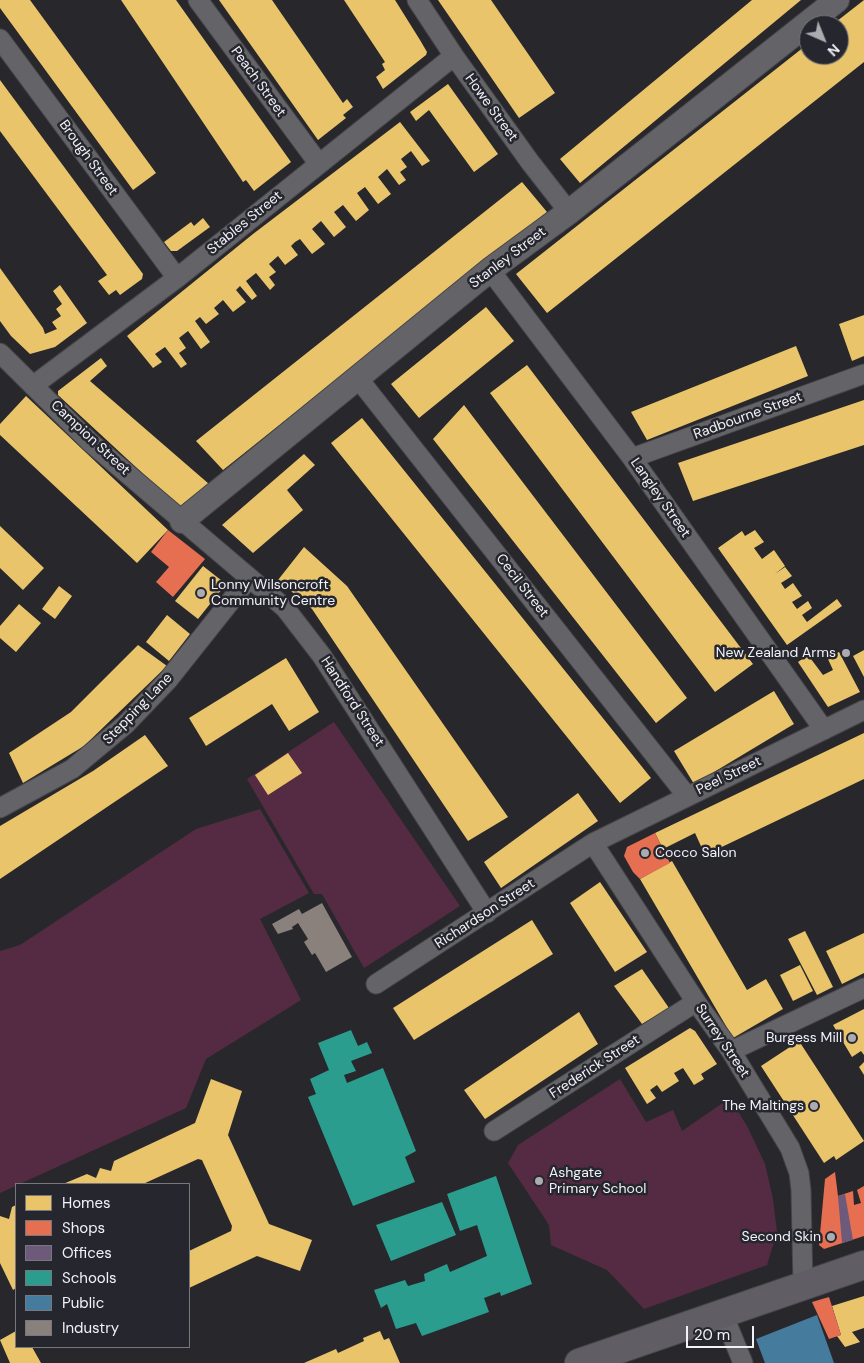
<!DOCTYPE html>
<style>
body{margin:0}
#map{position:relative;width:864px;height:1363px;overflow:hidden;background:#28282c;font-family:"DM Sans",sans-serif}
canvas{display:block}
.legend{position:absolute;left:15px;top:1183px;width:175px;height:165px;box-sizing:border-box;background:#26262e;border:1px solid #77777e;margin:0;padding:6px 9px;list-style:none;font-size:15px;color:#f1f1f7}
.legend li{display:flex;align-items:center;gap:10px;height:25px}
.legend b{width:25px;border:1px solid #77777e}
.north{position:absolute;left:799px;top:15px;width:50px;height:50px;box-sizing:border-box;background:#26262e;border:1px solid #77777e;border-radius:50%;rotate:136deg;font-size:14px;font-weight:700;line-height:20px;text-align:center;color:#f1f1f7}
.north::after{content:'';display:block;margin:auto;width:18px;height:22px;background:#ababb0;clip-path:polygon(50% 0,100% 100%,50% 72%,0 100%)}
.scale{position:absolute;left:686px;top:1326px;width:68px;height:22px;box-sizing:border-box;border:2px solid #f1f1f7;border-top:0;padding-left:6px;font-size:15px;line-height:18px;white-space:nowrap;color:#f1f1f7;-webkit-text-stroke:4px #26262e;paint-order:stroke}
</style>
<div id="map">
<canvas width="864" height="1363"></canvas>
<ul class="legend">
<li><b style="height:14px;background:#e9c46a"></b>Homes</li>
<li><b style="height:14px;background:#e76f51"></b>Shops</li>
<li><b style="height:14px;background:#6d597a"></b>Offices</li>
<li><b style="height:14px;background:#2a9d8f"></b>Schools</li>
<li><b style="height:14px;background:#457b9d"></b>Public</li>
<li><b style="height:14px;background:#8a817c"></b>Industry</li>
</ul>
<div class="north">N</div>
<div class="scale">20 m</div>
</div>
<script>
const ctx = document.querySelector('canvas').getContext('2d');
ctx.lineJoin = 'round';
function fill(path, color) { ctx.fillStyle = color; ctx.fill(path, 'evenodd'); }
const shape = rows => new Path2D(rows.map(r => 'M' + r).join(''));
function trace(path, color, width, dash) { ctx.strokeStyle = color; ctx.lineWidth = width; ctx.lineCap = dash ? 'butt' : 'round'; ctx.setLineDash(dash || []); ctx.stroke(path); }
function write(font, color, halo, rows, align = 'center') {
  ctx.font = font + ' "DM Sans",sans-serif'; ctx.lineWidth = 5; ctx.setLineDash([]); ctx.textBaseline = 'middle'; ctx.strokeStyle = halo; ctx.fillStyle = color; for (const [text, x, y, turn = 0] of rows) {
    ctx.save(); ctx.translate(x, y); ctx.rotate((+turn || 0) * Math.PI / 180); ctx.textAlign = isNaN(turn) ? turn : align; if (halo) ctx.strokeText(text, 0, 0); ctx.fillText(text, 0, 0); ctx.restore();
  }
}
const green = shape([
 [334,722,460,906,364,968,322,894,314,894,247,779],
 [260,809,309,893,260,919,301,1000,206,1059,186,1108,0,1193,0,951,20,945,196,829],
 [620,1079,646,1122,673,1110,682,1131,730,1098,748,1128,765,1164,773,1199,777,1232,767,1265,644,1309,607,1270,551,1245,549,1225,508,1163,518,1145]
]);
const homes = shape([
 [0,0,30,0,156,173,133,190,0,8],
 [121,0,176,0,291,162,254,191,246,180,243,182],
 [219,0,272,0,343,103,347,99,353,107,343,115,346,118,318,140],
 [344,0,395,0,420,40,427,52,426,55,383,89,376,77,385,70,382,64,385,62],
 [438,0,491,0,555,93,519,118],
 [752,0,801,0,580,183,560,159],
 [864,0,864,62,547,313,516,274,809,43,809,55,839,55,839,25,832,25],
 [0,80,143,274,142,279,120,295,116,290,109,295,98,281,107,275,0,131],
 [448,84,498,154,474,172,429,110,416,121,410,112],
 [400,122,430,161,422,166,411,151,401,159,407,167,400,172,406,180,399,185,387,169,378,177,391,194,378,204,365,187,357,193,369,210,356,221,343,205,334,212,346,227,334,237,321,221,312,229,325,244,312,254,300,239,295,242,291,246,298,255,285,265,278,256,269,264,276,272,269,277,275,285,270,290,256,273,246,281,257,296,252,300,240,286,236,290,246,302,233,312,223,300,214,308,219,314,206,324,200,317,195,321,210,342,201,349,188,331,179,338,186,348,179,353,187,364,181,368,165,347,155,354,162,362,153,368,127,336,253,234],
 [522,182,547,212,223,470,196,441],
 [203,218,210,227,177,251,171,251,164,242,191,222,194,226],
 [0,268,43,328,45,334,57,329,52,322,61,316,56,309,62,304,53,291,60,285,87,323,55,347,30,354,11,336,0,321],
 [486,307,514,341,419,418,391,384],
 [864,315,864,356,852,361,839,324],
 [796,346,808,376,647,440,631,412],
 [101,358,107,366,90,381,209,484,179,507,58,395,58,391],
 [527,365,753,664,715,692,490,393],
 [26,396,168,530,137,563,0,435,0,424],
 [864,400,864,445,693,501,678,463],
 [464,405,687,698,656,723,433,439],
 [362,418,651,778,620,803,331,443],
 [304,454,315,465,287,490,303,510,253,553,222,525],
 [0,526,44,568,23,590,0,568],
 [755,530,764,542,754,548,762,559,774,550,785,566,775,574,785,567,792,576,781,583,785,589,793,583,802,596,792,602,797,609,808,601,812,608,802,615,807,622,837,599,842,606,787,645,718,548,742,531,745,536],
 [304,547,347,586,508,817,468,841,312,609,278,580],
 [203,566,226,584,198,619,175,601],
 [59,586,72,596,55,619,42,609],
 [19,604,41,623,16,652,0,638,0,626],
 [167,615,190,634,169,661,146,642],
 [138,645,167,666,84,746,23,783,9,753,71,712],
 [864,650,864,677,853,656],
 [839,652,860,692,828,707,798,662,808,655,823,675,833,670,827,657],
 [286,658,319,712,289,731,272,704,206,746,189,718],
 [774,691,794,724,694,784,674,751],
 [864,733,864,779,705,855,695,833,663,849,655,833],
 [145,735,168,766,0,879,0,826,93,771],
 [288,753,302,773,268,795,255,775],
 [578,793,598,821,501,888,484,862],
 [672,861,747,990,766,979,783,1009,733,1038,640,879],
 [600,882,647,952,615,972,570,903],
 [532,920,553,954,414,1040,393,1008],
 [805,931,833,987,817,995,788,939],
 [864,933,864,973,842,984,826,951],
 [800,965,813,991,793,1001,780,975],
 [642,969,669,1008,642,1024,614,986],
 [864,1009,864,1055,861,1051,852,1057,833,1025],
 [579,1012,598,1044,485,1119,464,1090],
 [690,1028,695,1031,717,1064,701,1074,704,1079,694,1085,683,1068,674,1073,679,1081,662,1092,657,1085,650,1090,656,1098,647,1104,625,1068],
 [799,1041,864,1141,836,1160,834,1156,824,1163,761,1066],
 [864,1062,864,1075,859,1067],
 [211,1079,242,1091,228,1135,269,1224,312,1240,300,1271,257,1256,189,1288,189,1251,231,1231,232,1226,202,1160,198,1159,143,1184,63,1184,87,1174,96,1178,100,1168,111,1171,114,1161,195,1123],
 [16,1205,16,1288,13,1290,0,1263,0,1216,9,1219,12,1207],
 [864,1296,864,1328,852,1332,860,1342,845,1347,837,1336,841,1335,832,1306],
 [16,1331,16,1347,32,1347,41,1363,10,1363,0,1340],
 [380,1331,384,1340,389,1338,400,1363,304,1363,336,1349,338,1353,364,1341,363,1338]
]);
const shops = shape([
 [168,530,205,559,173,597,156,582,169,567,151,552],
 [655,833,670,863,640,879,633,872,624,856,627,847],
 [835,1172,838,1196,853,1191,854,1205,861,1203,857,1190,864,1186,864,1236,824,1249,819,1245,825,1179],
 [829,1297,841,1335,829,1339,812,1302]
]);
const offices = shape([
 [845,1194,853,1240,842,1243,838,1196]
]);
const schools = shape([
 [351,1030,358,1046,367,1042,372,1053,351,1061,356,1071,344,1075,347,1083,383,1068,416,1151,405,1157,415,1182,353,1206,308,1097,316,1094,310,1079,329,1070,318,1043],
 [496,1176,532,1284,501,1296,500,1292,484,1298,489,1312,422,1336,416,1323,396,1329,387,1304,381,1308,374,1290,405,1280,408,1286,425,1281,424,1274,447,1264,450,1272,487,1256,477,1225,460,1231,447,1194],
 [442,1202,456,1235,391,1261,376,1225]
]);
const public = shape([
 [817,1315,834,1363,765,1363,756,1339]
]);
const industry = shape([
 [322,903,352,957,326,972,315,953,312,955,304,942,308,939,298,923,292,927,293,929,278,934,272,924,299,909,302,914]
]);
const minor = shape([
 [198,0,319,164],
 [417,0,454,56,530,162,569,212],
 [0,39,177,278],
 [490,270,632,458,824,730],
 [0,353,90,442,285,608,322,656,487,913],
 [357,377,687,796],
 [34,385,177,278,454,56],
 [632,458,864,374],
 [0,808,72,769,126,724,168,680,249,578],
 [593,843,696,1002,731,1051,790,1148,799,1173,801,1190,803,1286],
 [376,984,593,843,864,710],
 [731,1051,864,988],
 [494,1131,696,1002],
 [723,1314,743,1363]
]);
const tertiary = shape([
 [182,521,490,270,569,212,837,0]
]);
const primary = shape([
 [579,1363,864,1265]
]);
const markers = [
 [201,593,5,"#ababb0"],
 [846,653,5,"#ababb0"],
 [645,853,5,"#ababb0"],
 [852,1038,5,"#ababb0"],
 [814,1106,5,"#ababb0"],
 [539,1181,5,"#ababb0"],
 [831,1237,5,"#ababb0"]
];
const streetNames = [
 ["Peach Street",258,82,54],
 ["Howe Street",491,108,54],
 ["Brough Street",88,158,54],
 ["Stables Street",245,223,-39],
 ["Stanley Street",508,258,-37],
 ["Radbourne Street",748,416,-20],
 ["Campion Street",90,438,43],
 ["Langley Street",660,498,55],
 ["Cecil Street",522,586,52],
 ["Handford Street",352,702,57],
 ["Stepping Lane",138,709,-46],
 ["Peel Street",729,776,-26],
 ["Richardson Street",485,914,-33],
 ["Surrey Street",722,1041,56],
 ["Frederick Street",595,1067,-33]
];
const poiNames = [
 ["Lonny Wilsoncroft",211,585,"left"],
 ["Community Centre",211,601,"left"],
 ["New Zealand Arms",836,653],
 ["Cocco Salon",655,853,"left"],
 ["Burgess Mill",842,1038],
 ["The Maltings",804,1106],
 ["Ashgate",549,1173,"left"],
 ["Primary School",549,1189,"left"],
 ["Second Skin",821,1237]
];
fill(green, '#552b43');
fill(homes, '#e9c46a');
fill(shops, '#e76f51');
fill(offices, '#6d597a');
fill(schools, '#2a9d8f');
fill(public, '#457b9d');
fill(industry, '#8a817c');
trace(minor, '#46464a', 21);
trace(tertiary, '#46464a', 26);
trace(primary, '#46464a', 30);
trace(minor, '#646468', 19);
trace(tertiary, '#646468', 24);
trace(primary, '#605e64', 28);
for (const [x, y, r, color] of markers) { const dot = new Path2D(); dot.arc(x, y, r, 0, 2 * Math.PI); ctx.fillStyle = color; ctx.fill(dot); trace(dot, '#26262e', 2); }
write('14px', '#f1f1f7', '#26262e', streetNames);
write('14px', '#f1f1f7', '#26262e', poiNames, 'right');
</script>
